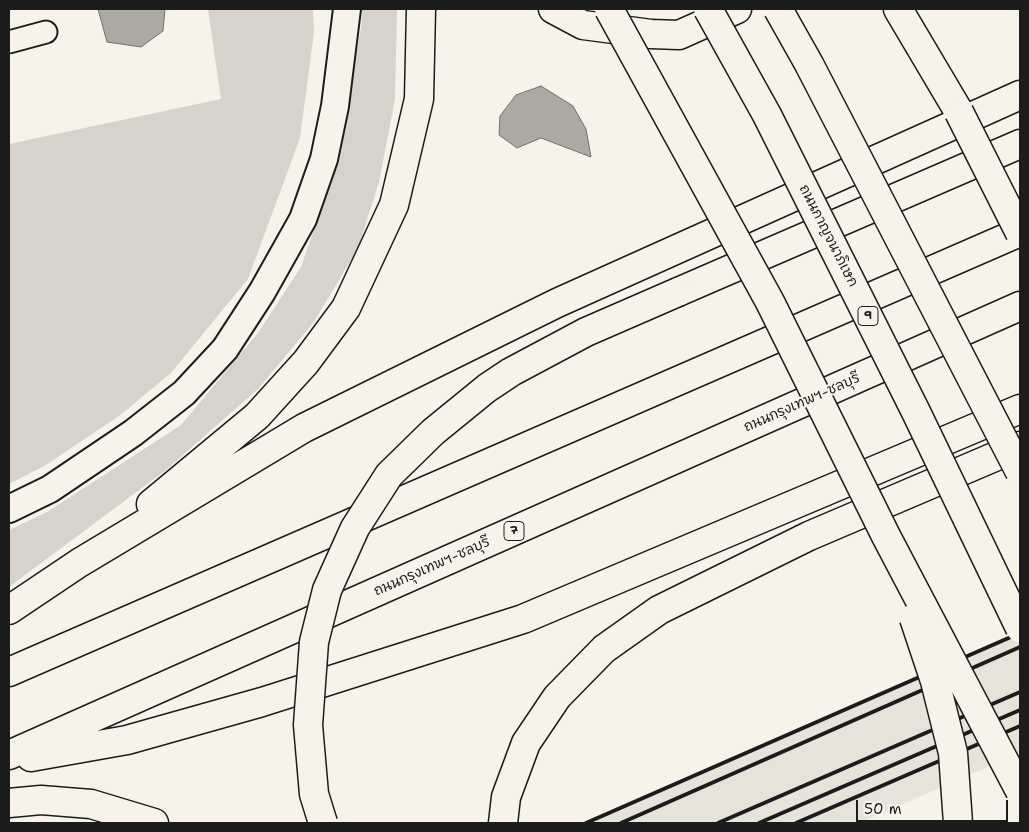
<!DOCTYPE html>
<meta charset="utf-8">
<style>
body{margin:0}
#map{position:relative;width:1029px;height:832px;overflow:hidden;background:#f7f3e8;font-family:"Shantell Sans",sans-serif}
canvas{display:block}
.frame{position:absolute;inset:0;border:10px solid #1c1c1c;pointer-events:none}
.scale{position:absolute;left:856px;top:800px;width:152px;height:22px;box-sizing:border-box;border:2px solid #1c1c1c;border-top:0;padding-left:6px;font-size:15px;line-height:18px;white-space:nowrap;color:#1c1c1c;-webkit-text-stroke:4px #f7f3e8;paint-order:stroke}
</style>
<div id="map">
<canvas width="1029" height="832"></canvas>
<div class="frame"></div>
<div class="scale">50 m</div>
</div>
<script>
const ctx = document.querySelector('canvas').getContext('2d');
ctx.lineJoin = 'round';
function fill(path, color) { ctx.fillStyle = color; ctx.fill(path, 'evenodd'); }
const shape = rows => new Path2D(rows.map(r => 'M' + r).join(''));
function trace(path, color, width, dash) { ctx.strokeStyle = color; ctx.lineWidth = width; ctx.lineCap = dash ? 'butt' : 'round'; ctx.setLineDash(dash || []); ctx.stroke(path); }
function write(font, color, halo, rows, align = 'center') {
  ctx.font = font + ' "Shantell Sans","Playpen Sans Thai",sans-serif'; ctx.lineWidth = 4; ctx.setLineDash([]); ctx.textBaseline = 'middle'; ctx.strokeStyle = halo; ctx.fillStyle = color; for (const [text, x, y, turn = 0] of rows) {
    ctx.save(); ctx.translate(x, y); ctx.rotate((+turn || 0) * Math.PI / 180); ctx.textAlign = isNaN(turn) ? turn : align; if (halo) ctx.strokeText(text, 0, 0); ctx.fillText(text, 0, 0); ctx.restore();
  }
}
const built = shape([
 [1020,633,1020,753,859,823,588,823]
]);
const green = shape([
 [208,9,313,9,314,32,300,138,248,279,171,373,119,416,46,465,9,484,9,144,221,99],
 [362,9,397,9,395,99,379,182,358,248,314,322,258,389,166,470,9,587,9,530,47,512,181,425,258,333,301,267,339,157,362,22]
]);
const water = shape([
 [98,9,165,9,163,31,141,47,107,42,98,9],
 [541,86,573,106,586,129,591,157,541,138,517,148,499,135,500,116,516,95,541,86]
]);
const minor = shape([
 [9,42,46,32]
]);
const major = shape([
 [9,509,50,489,133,433,184,393,225,349,262,292,303,219,324,159,335,106,347,9]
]);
const highway = shape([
 [553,9,583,25,651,34,679,35,737,9],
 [898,9,959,112],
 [678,292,1020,144],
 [151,504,257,416,306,362,346,308,394,205,419,99,421,9],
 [9,610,79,563,304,428,557,303,1020,95],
 [9,672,1020,232],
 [9,755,1020,306],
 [31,757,127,740,262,702,523,619,1020,409],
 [9,803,41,800,91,804,154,823],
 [503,823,506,797,526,743,557,697,604,649,659,610,809,536,1020,446]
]);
const rail = shape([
 [586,823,1020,633],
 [621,823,1020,647],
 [718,823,1020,692],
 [759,823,1020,710],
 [796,823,1020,726]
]);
const highwayBridge = shape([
 [609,9,770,302,886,536,1020,791],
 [708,9,767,115,916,412,1020,628],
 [778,9,809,64,1020,472],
 [959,112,1020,233],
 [914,618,935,681,953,753,958,823],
 [323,823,314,794,308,725,314,642,327,590,355,528,389,475,433,432,487,388,511,372,586,332,678,292]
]);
const shields = [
 [868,316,20],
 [514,531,20]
];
const shieldNames = [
 ["9",868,316],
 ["7",514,531]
];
const streetNames = [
 ["ถนนกาญจนาภิเษก",828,236,63],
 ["ถนนกรุงเทพฯ-ชลบุรี",802,403,-24],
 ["ถนนกรุงเทพฯ-ชลบุรี",432,567,-24]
];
fill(built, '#e6e3d9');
fill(green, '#d7d3cb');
fill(water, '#aca9a2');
trace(water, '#72716c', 1);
trace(minor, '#1c1c1c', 25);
trace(major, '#1c1c1c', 30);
trace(highway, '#1c1c1c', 31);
trace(minor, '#f7f3e8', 21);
trace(major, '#f7f3e8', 26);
trace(highway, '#f7f3e8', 28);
trace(rail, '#1c1c1c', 4);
trace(highwayBridge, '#1c1c1c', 31, []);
trace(highwayBridge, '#f7f3e8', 28);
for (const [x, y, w] of shields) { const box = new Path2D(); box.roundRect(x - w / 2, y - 9.5, w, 19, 4); ctx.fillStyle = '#f7f3e8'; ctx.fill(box); trace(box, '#1c1c1c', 1); }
write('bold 12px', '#1c1c1c', null, shieldNames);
write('14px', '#1c1c1c', '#f7f3e8', streetNames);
</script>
